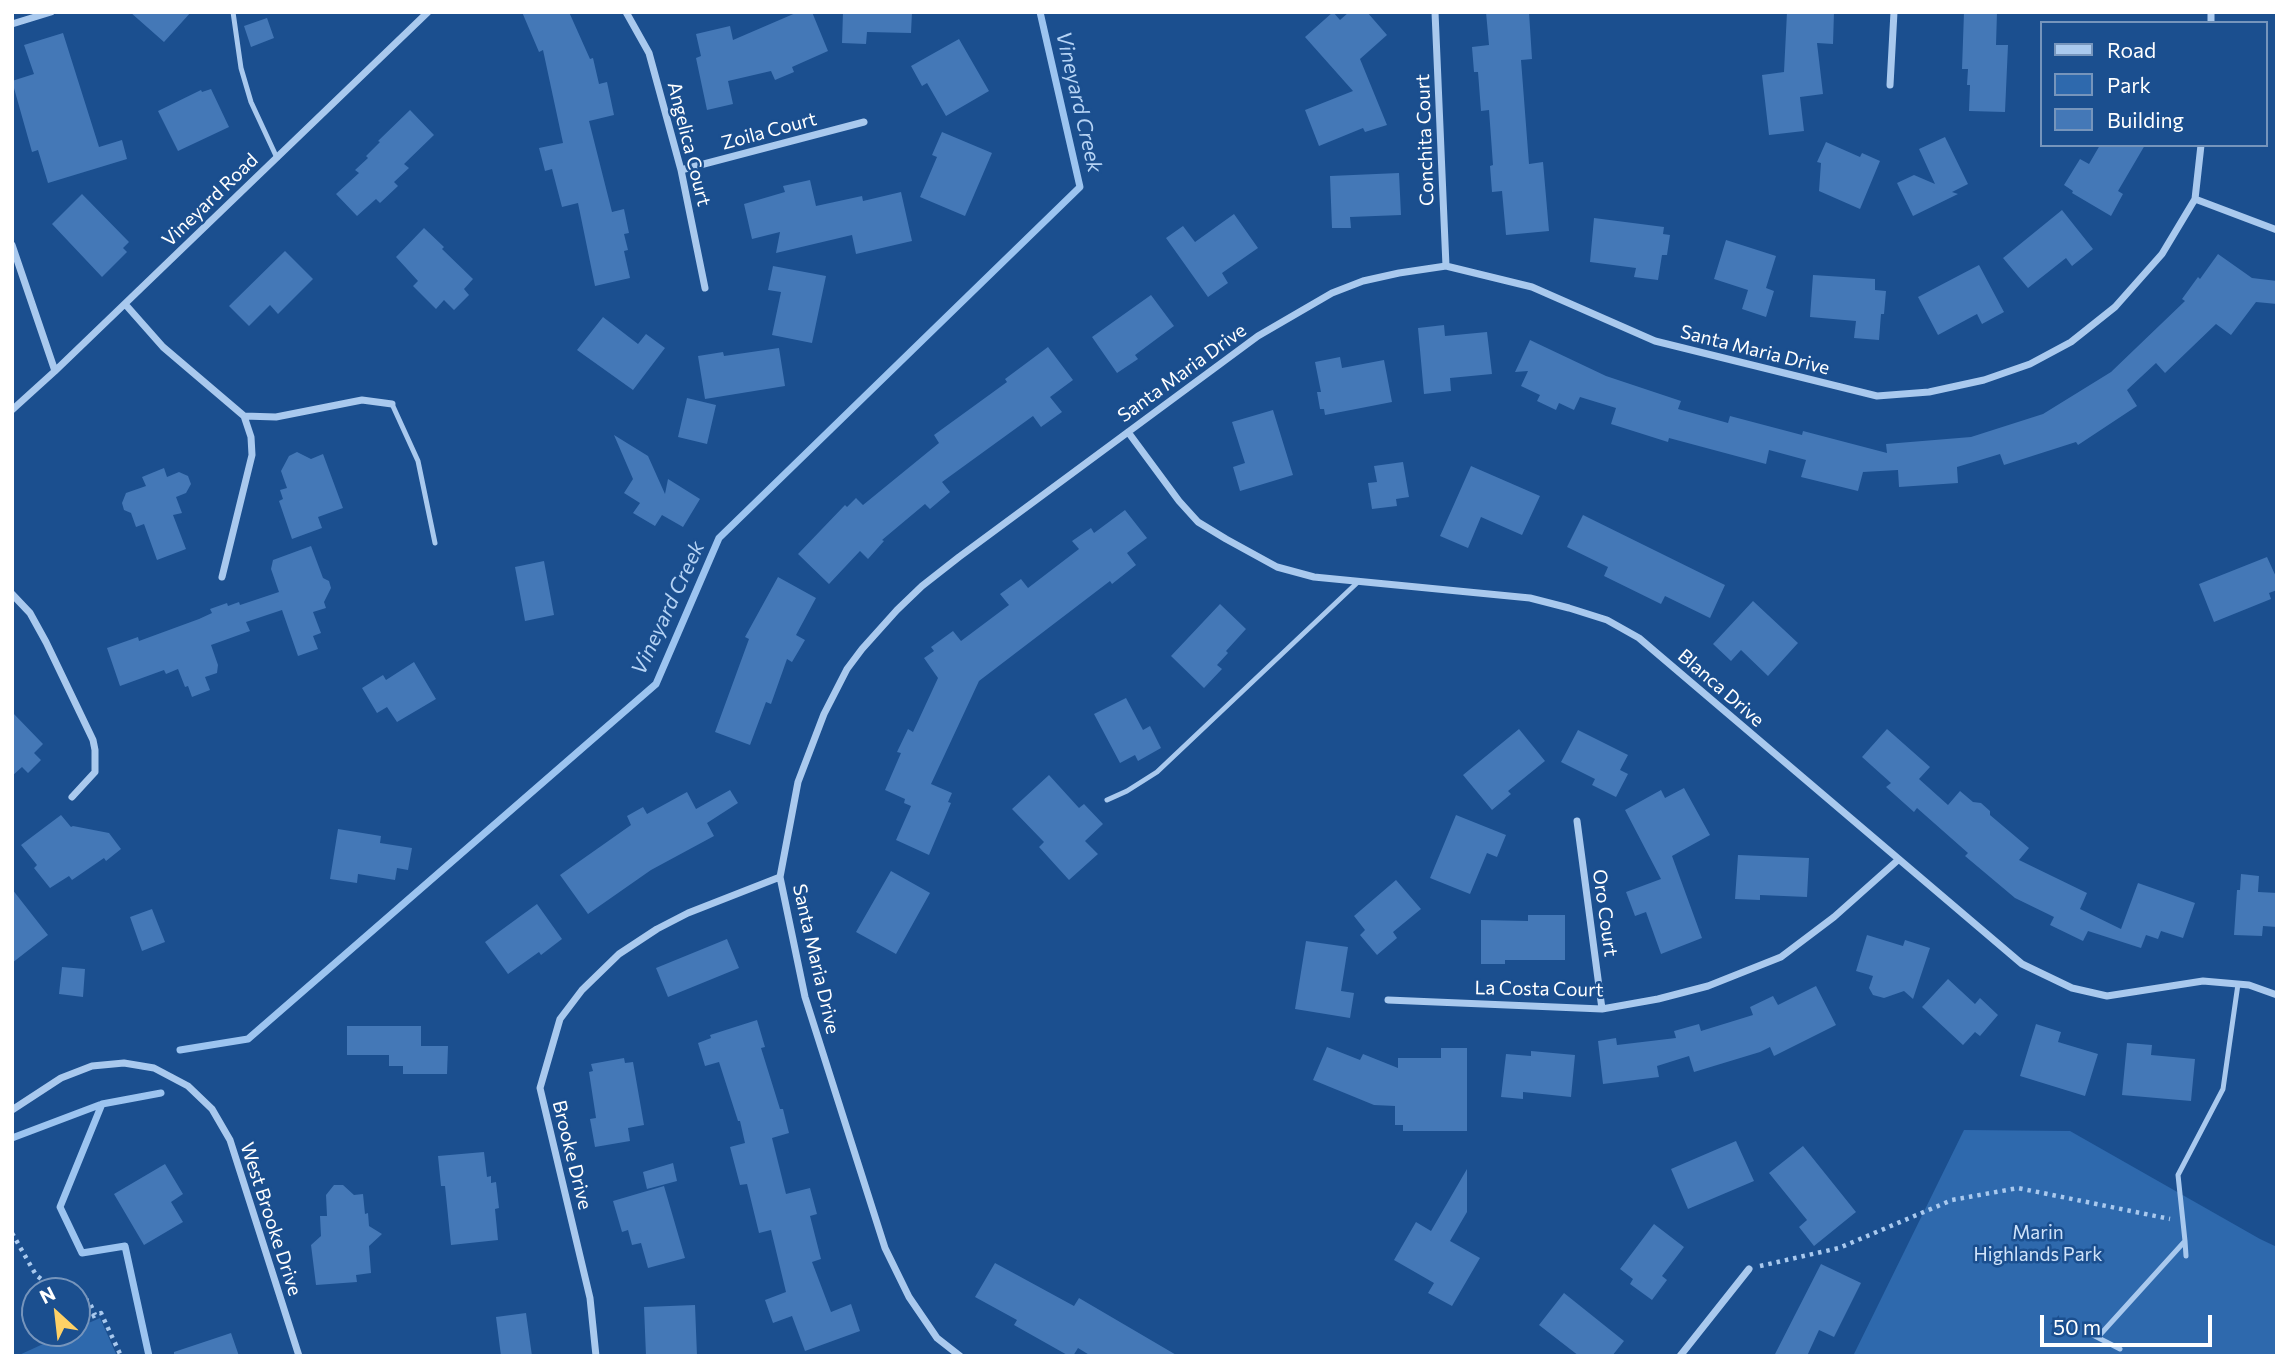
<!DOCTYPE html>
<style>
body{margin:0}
#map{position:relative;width:2289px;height:1368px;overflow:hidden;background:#1b4f8f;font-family:Commissioner,sans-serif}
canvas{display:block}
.frame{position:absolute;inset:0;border:14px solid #fff;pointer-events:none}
.legend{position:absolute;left:2040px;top:21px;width:228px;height:126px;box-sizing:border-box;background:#1b4f8f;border:2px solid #7695bc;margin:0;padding:9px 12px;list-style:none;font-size:21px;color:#fff}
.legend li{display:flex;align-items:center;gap:14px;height:35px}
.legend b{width:35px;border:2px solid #7695bc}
.north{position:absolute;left:21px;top:1277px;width:70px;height:70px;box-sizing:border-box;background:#1b4f8f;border:2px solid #7695bc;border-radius:50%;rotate:333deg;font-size:19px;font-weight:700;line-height:28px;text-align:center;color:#fff}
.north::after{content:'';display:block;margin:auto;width:24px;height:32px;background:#ffd166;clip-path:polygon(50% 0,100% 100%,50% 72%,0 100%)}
.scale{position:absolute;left:2040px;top:1315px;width:172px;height:32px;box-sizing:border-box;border:4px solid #fff;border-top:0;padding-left:9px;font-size:21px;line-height:24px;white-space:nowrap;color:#fff;-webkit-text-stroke:5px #1b4f8f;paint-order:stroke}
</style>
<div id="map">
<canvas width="2289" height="1368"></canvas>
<div class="frame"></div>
<ul class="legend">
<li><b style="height:9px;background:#a9c9ee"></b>Road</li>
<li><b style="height:19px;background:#2e69ad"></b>Park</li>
<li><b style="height:19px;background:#4478b7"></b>Building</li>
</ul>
<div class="north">N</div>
<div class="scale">50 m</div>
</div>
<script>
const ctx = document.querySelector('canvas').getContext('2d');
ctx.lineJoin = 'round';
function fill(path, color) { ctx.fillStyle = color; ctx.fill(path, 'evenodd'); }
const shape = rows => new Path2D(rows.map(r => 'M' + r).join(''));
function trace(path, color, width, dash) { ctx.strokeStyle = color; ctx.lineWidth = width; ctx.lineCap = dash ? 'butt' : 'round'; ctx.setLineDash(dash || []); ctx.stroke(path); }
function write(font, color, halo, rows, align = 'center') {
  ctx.font = font + ' Commissioner,sans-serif'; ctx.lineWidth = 5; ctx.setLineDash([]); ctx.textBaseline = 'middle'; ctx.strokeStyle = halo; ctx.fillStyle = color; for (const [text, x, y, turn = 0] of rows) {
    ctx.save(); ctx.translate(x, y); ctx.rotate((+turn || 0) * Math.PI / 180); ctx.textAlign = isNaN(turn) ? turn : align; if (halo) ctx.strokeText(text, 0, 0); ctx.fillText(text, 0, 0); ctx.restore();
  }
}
const green = shape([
 [1964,1130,2070,1131,2260,1239,2277,1247,2277,1356,1853,1356],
 [100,1318,117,1356,17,1356,67,1333,77,1333,77,1328]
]);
const stream = shape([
 [180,1050,248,1039,656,684,719,538,1080,187,1040,12],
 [102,1104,60,1207,82,1253,125,1246,149,1356],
 [12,1138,102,1104,161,1093]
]);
const building = shape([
 [130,12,191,12,164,42],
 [522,12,569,12,590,59,593,58,599,84,607,82,614,115,589,121,612,212,624,209,629,233,624,234,628,250,624,251,630,278,595,286,578,203,562,207,552,169,545,171,539,148,563,143,543,50,539,52],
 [798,12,812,12,828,51,792,67,794,72,775,80,771,71,728,81,733,104,707,110,696,58,701,56,696,34,730,26,733,40],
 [843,12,912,12,911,33,867,32,866,44,842,43],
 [1333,12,1340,20,1349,12,1367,12,1387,35,1360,59,1387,125,1365,132,1363,128,1319,146,1305,110,1353,91,1305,37],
 [1486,12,1529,12,1532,59,1521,60,1529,164,1543,162,1549,231,1506,235,1502,191,1492,192,1490,166,1493,165,1489,110,1481,111,1478,72,1474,72,1472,47,1489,45],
 [1787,12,1834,12,1833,44,1817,43,1823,94,1800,97,1804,131,1769,135,1762,75,1784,72],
 [1964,12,1997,12,1996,45,2008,45,2005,112,1969,111,1970,85,1967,85,1968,69,1962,69],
 [267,18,274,38,251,47,244,26],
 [63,33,99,147,122,140,127,159,48,183,38,150,32,152,12,81,34,74,24,45],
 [959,39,989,91,946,116,927,83,922,86,911,66],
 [211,89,229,127,178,151,158,111,201,90,202,92],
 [410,110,434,135,404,164,409,168,394,182,398,186,380,203,376,199,357,216,336,194,359,173,355,170,368,158,366,156,380,142,378,141],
 [942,132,992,153,965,216,920,197,937,157,932,155],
 [1945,137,1968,184,1952,192,1958,194,1913,216,1897,183,1914,175,1935,184,1919,149],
 [1826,142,1860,157,1862,153,1880,161,1860,209,1819,191,1821,163,1817,162],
 [2100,145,2145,145,2118,191,2123,194,2111,216,2072,193,2073,191,2064,185,2080,159,2089,164],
 [1399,173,1401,215,1350,217,1351,228,1332,228,1330,176],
 [810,180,816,206,862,196,863,201,901,192,912,241,856,254,852,235,776,253,780,232,752,239,744,204,785,192,783,186],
 [82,194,129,242,123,248,127,252,102,277,52,224],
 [2062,210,2093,249,2072,266,2066,258,2028,288,2003,258],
 [1234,214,1258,248,1222,273,1228,283,1208,297,1166,238,1183,226,1195,242],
 [1594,218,1664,227,1663,234,1670,235,1667,255,1662,255,1658,280,1634,277,1636,268,1590,262],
 [424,228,444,247,442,249,473,279,464,289,469,295,454,310,444,300,436,309,413,286,418,281,396,257],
 [1726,240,1776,256,1766,288,1774,291,1766,317,1742,309,1748,290,1714,279],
 [285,251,313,279,278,314,270,305,249,326,229,306],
 [2218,254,2252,278,2277,281,2277,304,2256,302,2231,335,2216,324,2165,373,2156,363,2127,390,2137,406,2078,445,2076,442,2004,465,2000,454,1957,467,1958,483,1899,487,1898,470,1863,472,1858,491,1801,477,1806,460,1769,450,1766,464,1669,438,1668,442,1611,424,1616,408,1580,397,1574,410,1559,403,1556,410,1537,401,1540,395,1521,386,1528,371,1515,372,1530,340,1606,376,1681,401,1678,409,1728,423,1730,416,1802,435,1803,431,1887,453,1886,444,1971,437,2043,414,2111,372,2185,301,2182,299,2198,277,2200,279],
 [1979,265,2004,312,1982,324,1977,314,1938,335,1918,297],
 [773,266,826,276,812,343,772,335,781,292,768,290],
 [1813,275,1875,279,1875,290,1886,291,1884,314,1881,314,1879,340,1854,338,1856,321,1810,317],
 [1151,295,1174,326,1135,355,1138,359,1117,373,1092,337],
 [603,317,638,344,646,334,665,348,633,390,577,350],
 [1444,325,1445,336,1487,332,1492,374,1450,378,1451,391,1424,394,1418,328],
 [1048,347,1073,380,1050,397,1062,412,1041,427,1033,416,942,482,950,492,930,509,925,504,882,540,884,541,868,559,860,551,829,584,798,554,845,505,847,507,856,498,863,505,939,443,934,435,1007,382,1005,379],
 [779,348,785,386,705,399,698,356,723,352,724,356],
 [1340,357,1342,368,1384,360,1392,402,1325,415,1324,409,1320,409,1317,392,1321,392,1315,362],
 [687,398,716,405,707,444,678,437],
 [1273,410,1293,475,1240,491,1233,467,1245,463,1232,422],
 [614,435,648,456,665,494,668,479,700,499,683,527,662,515,655,526,633,513,640,503,624,493,633,479],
 [297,452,311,459,323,454,343,508,318,517,322,528,292,539,279,501,283,499,280,490,287,488,281,471,289,456],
 [1403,462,1409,497,1396,499,1397,506,1372,509,1368,483,1377,482,1374,466],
 [1471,466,1540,496,1522,535,1481,517,1468,548,1440,536],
 [164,468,167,477,179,472,188,476,191,484,186,493,176,497,182,513,173,515,186,549,157,560,144,524,136,527,131,513,124,510,122,503,126,493,146,486,142,477],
 [1125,510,1147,538,1127,553,1136,565,1112,584,1110,581,979,681,931,784,952,793,948,802,951,803,929,855,896,840,911,806,904,803,905,799,885,790,901,753,897,752,908,729,913,732,938,678,924,658,934,651,931,647,953,631,961,641,1009,605,1000,594,1021,579,1028,588,1079,549,1072,541,1091,528,1094,533],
 [1583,515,1725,585,1710,618,1665,596,1661,604,1604,576,1608,567,1567,547],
 [311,546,323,578,329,581,331,588,324,602,326,608,313,612,321,633,313,636,318,649,298,656,282,610,246,622,250,631,211,645,218,665,217,673,205,677,210,690,192,697,188,686,185,687,178,669,166,674,164,670,120,686,107,648,138,637,139,641,199,619,212,613,210,609,227,603,228,606,239,602,240,605,279,592,271,569,273,560],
 [2267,557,2277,579,2277,590,2269,593,2271,599,2214,622,2199,584],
 [544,561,554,615,525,621,515,567],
 [778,577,816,598,796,635,805,640,792,662,787,659,771,704,766,702,750,745,715,732,749,639,745,637],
 [1753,601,1798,643,1768,676,1741,650,1731,661,1713,644],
 [1220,604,1246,629,1226,651,1228,653,1217,665,1222,669,1204,688,1171,656],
 [414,662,436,699,397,722,387,707,377,713,362,688,383,675,386,680],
 [1126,698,1143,730,1150,726,1161,748,1138,761,1135,755,1120,763,1094,714],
 [12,712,43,744,34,753,41,760,28,773,22,767,12,776],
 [1519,729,1545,761,1508,791,1511,794,1492,810,1463,775],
 [1887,729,1930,767,1919,779,1948,805,1960,791,1973,802,1981,803,1990,811,1990,815,2029,848,2019,860,2087,893,2080,909,2121,929,2138,883,2195,903,2183,938,2161,931,2158,939,2146,935,2141,948,2088,931,2083,941,2050,925,2054,917,2015,898,1965,856,1968,853,1917,808,1914,812,1886,787,1891,783,1862,757],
 [1578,730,1628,755,1620,770,1628,774,1616,797,1592,785,1595,779,1561,762],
 [1049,775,1079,808,1084,804,1103,824,1085,841,1098,854,1069,880,1039,847,1044,842,1012,809],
 [1684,788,1710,835,1672,856,1702,938,1661,954,1646,912,1635,916,1626,892,1661,879,1625,810,1661,790,1665,798],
 [730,790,738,803,707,823,714,836,651,870,588,914,560,875,631,825,627,816,643,807,647,814,687,792,696,809],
 [61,815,71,827,73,826,109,833,121,849,106,861,104,858,72,880,69,876,50,888,34,868,37,865,21,845],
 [1456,815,1506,835,1497,857,1487,853,1470,894,1430,878],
 [338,829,381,836,380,843,412,848,408,870,397,868,395,880,358,874,357,883,330,879],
 [1738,855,1809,858,1807,897,1760,895,1760,900,1735,899],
 [891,871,930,893,896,954,856,932],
 [2241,874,2259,876,2258,892,2277,893,2277,927,2263,926,2262,936,2234,935,2237,890,2240,890],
 [1396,880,1421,909,1393,932,1397,938,1377,955,1360,935,1365,930,1354,916],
 [12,889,48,935,12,963],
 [537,904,562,939,541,955,539,952,508,974,485,942],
 [152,909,165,942,142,951,130,917],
 [1528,915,1565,915,1565,960,1505,960,1505,964,1481,964,1481,920,1528,921],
 [1867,935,1903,946,1905,940,1930,948,1913,999,1904,991,1884,998,1873,995,1869,988,1873,976,1856,971],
 [727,939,739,968,668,997,656,968],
 [1306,941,1348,947,1341,991,1354,993,1350,1018,1295,1009],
 [62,967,85,969,83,997,59,994],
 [1948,979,1975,1004,1980,998,1998,1015,1980,1036,1975,1032,1963,1045,1922,1007],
 [1816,986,1836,1025,1774,1056,1770,1047,1760,1052,1694,1072,1689,1056,1657,1066,1659,1077,1603,1084,1598,1041,1616,1038,1617,1045,1676,1038,1674,1031,1699,1024,1701,1031,1753,1015,1750,1007,1773,996,1778,1005],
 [757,1020,765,1047,761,1048,780,1109,783,1109,789,1133,772,1138,786,1194,810,1188,817,1214,810,1216,821,1259,812,1262,831,1312,851,1304,860,1331,805,1351,792,1316,773,1323,765,1300,786,1292,771,1230,759,1233,747,1184,740,1185,730,1147,745,1143,740,1121,738,1121,719,1062,705,1066,698,1043,711,1038,710,1035],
 [2036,1024,2061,1032,2058,1042,2098,1054,2085,1096,2020,1076],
 [347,1026,421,1026,421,1046,448,1046,447,1074,403,1074,403,1066,389,1066,389,1055,347,1055],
 [2127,1043,2152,1045,2151,1055,2195,1059,2191,1101,2122,1095],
 [1327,1047,1360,1060,1363,1054,1398,1068,1398,1058,1441,1058,1441,1048,1467,1048,1467,1131,1403,1131,1403,1125,1395,1125,1395,1106,1374,1105,1313,1080],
 [1531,1051,1575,1055,1571,1097,1523,1092,1523,1099,1501,1097,1506,1054,1531,1056],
 [624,1058,625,1063,633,1062,644,1125,628,1128,630,1141,595,1147,590,1119,596,1118,589,1072,593,1071,591,1064],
 [1736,1141,1754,1181,1688,1209,1671,1169],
 [1803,1146,1856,1212,1814,1246,1799,1227,1807,1220,1769,1173],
 [484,1152,487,1177,491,1176,491,1183,496,1182,499,1208,495,1209,498,1240,451,1245,445,1186,441,1186,438,1156],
 [673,1163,677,1181,647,1189,643,1172],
 [165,1164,183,1194,171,1202,183,1222,144,1245,114,1194],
 [1467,1169,1467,1212,1450,1241,1480,1258,1452,1306,1428,1293,1434,1283,1394,1260,1416,1222,1431,1231],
 [334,1185,343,1185,354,1195,363,1194,365,1214,368,1213,369,1226,382,1234,369,1246,371,1273,356,1275,357,1282,316,1285,311,1245,321,1236,320,1216,327,1216,326,1195],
 [664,1186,685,1258,648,1268,641,1243,632,1245,628,1230,622,1232,613,1201],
 [1654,1224,1684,1247,1662,1276,1667,1280,1652,1300,1630,1284,1633,1279,1620,1269],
 [995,1263,1074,1306,1079,1298,1178,1356,1091,1356,1078,1348,1073,1356,1069,1356,1014,1325,1017,1320,975,1297],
 [1821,1264,1861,1283,1834,1337,1819,1330,1807,1356,1774,1356],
 [1564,1293,1624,1341,1612,1356,1579,1356,1539,1325],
 [695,1305,697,1356,646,1356,644,1307],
 [526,1313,532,1356,501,1356,496,1317],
 [231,1333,239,1356,174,1356,174,1352]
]);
const path = shape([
 [12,1233,36,1275,57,1291],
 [1760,1266,1839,1248,1952,1200,2018,1188,2170,1219],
 [77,1297,89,1301,95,1315],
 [84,1320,101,1313,121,1356]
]);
const lane = shape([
 [233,12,241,68,251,102,277,158],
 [392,404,418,461,435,543],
 [1107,800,1127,791,1157,772,1359,581],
 [2185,1241,2186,1256],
 [2085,1331,2120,1349],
 [2098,1337,2185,1241,2178,1175,2223,1089,2238,984]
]);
const street = shape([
 [626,12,649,53,681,170,705,288],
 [1435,12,1446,266],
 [2211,23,2211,12],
 [12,24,51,12],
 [1890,85,1894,12],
 [681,170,864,122],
 [2195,199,2277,230],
 [12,245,55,371],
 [125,304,163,347,244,416,276,417,362,400,392,404],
 [12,410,55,371,428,12],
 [1128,432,1179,501,1198,522,1226,539,1277,567,1314,577,1530,598,1569,608,1607,620,1639,638,2022,964,2072,988,2107,996,2203,981,2249,985,2277,995],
 [222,577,252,455,251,437,244,416],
 [12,594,30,613,46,642,93,740,95,750,95,772,72,797],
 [1577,821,1602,1009],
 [1388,1000,1602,1009,1658,999,1708,986,1781,957,1834,917,1898,860],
 [12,1110,61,1078,92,1066,124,1063,154,1068,188,1086,212,1109,230,1140,299,1356],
 [596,1356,590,1298,540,1088,560,1019,582,990,619,954,657,929,688,913,780,877],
 [960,1356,937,1338,909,1297,885,1248,805,997,780,877,798,782,824,714,847,669,862,649,897,610,922,586,959,557,1258,336,1332,293,1363,281,1399,273,1446,266,1532,287,1655,341,1877,396,1929,392,1984,380,2030,364,2071,342,2115,307,2162,254,2195,199,2201,145],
 [1680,1356,1749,1269]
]);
const streetNames = [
 ["Zoila Court",769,131,-15],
 ["Conchita Court",1425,140,-92],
 ["Angelica Court",689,144,76],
 ["Vineyard Road",210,200,-44],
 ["Santa Maria Drive",1755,350,14],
 ["Santa Maria Drive",1182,373,-36],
 ["Blanca Drive",1721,688,41],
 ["Oro Court",1605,913,82],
 ["Santa Maria Drive",816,959,77],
 ["La Costa Court",1539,989,1],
 ["Brooke Drive",572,1155,76],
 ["West Brooke Drive",271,1219,72]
];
const parkNames = [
 ["Marin",2038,1233],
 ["Highlands Park",2038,1255]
];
const waterNames = [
 ["Vineyard Creek",1079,102,77],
 ["Vineyard Creek",668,608,-65]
];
fill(green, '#2e69ad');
trace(stream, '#9cc4f0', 7);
fill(building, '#4478b7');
trace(path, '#a9c9ee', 4.5, [3.5, 5]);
trace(lane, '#a9c9ee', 5);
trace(street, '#a9c9ee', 7);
write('19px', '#fff', '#1b4f8f', streetNames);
write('19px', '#cfe3fa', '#1b4f8f', parkNames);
write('italic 21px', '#b5d3f5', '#1b4f8f', waterNames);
</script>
